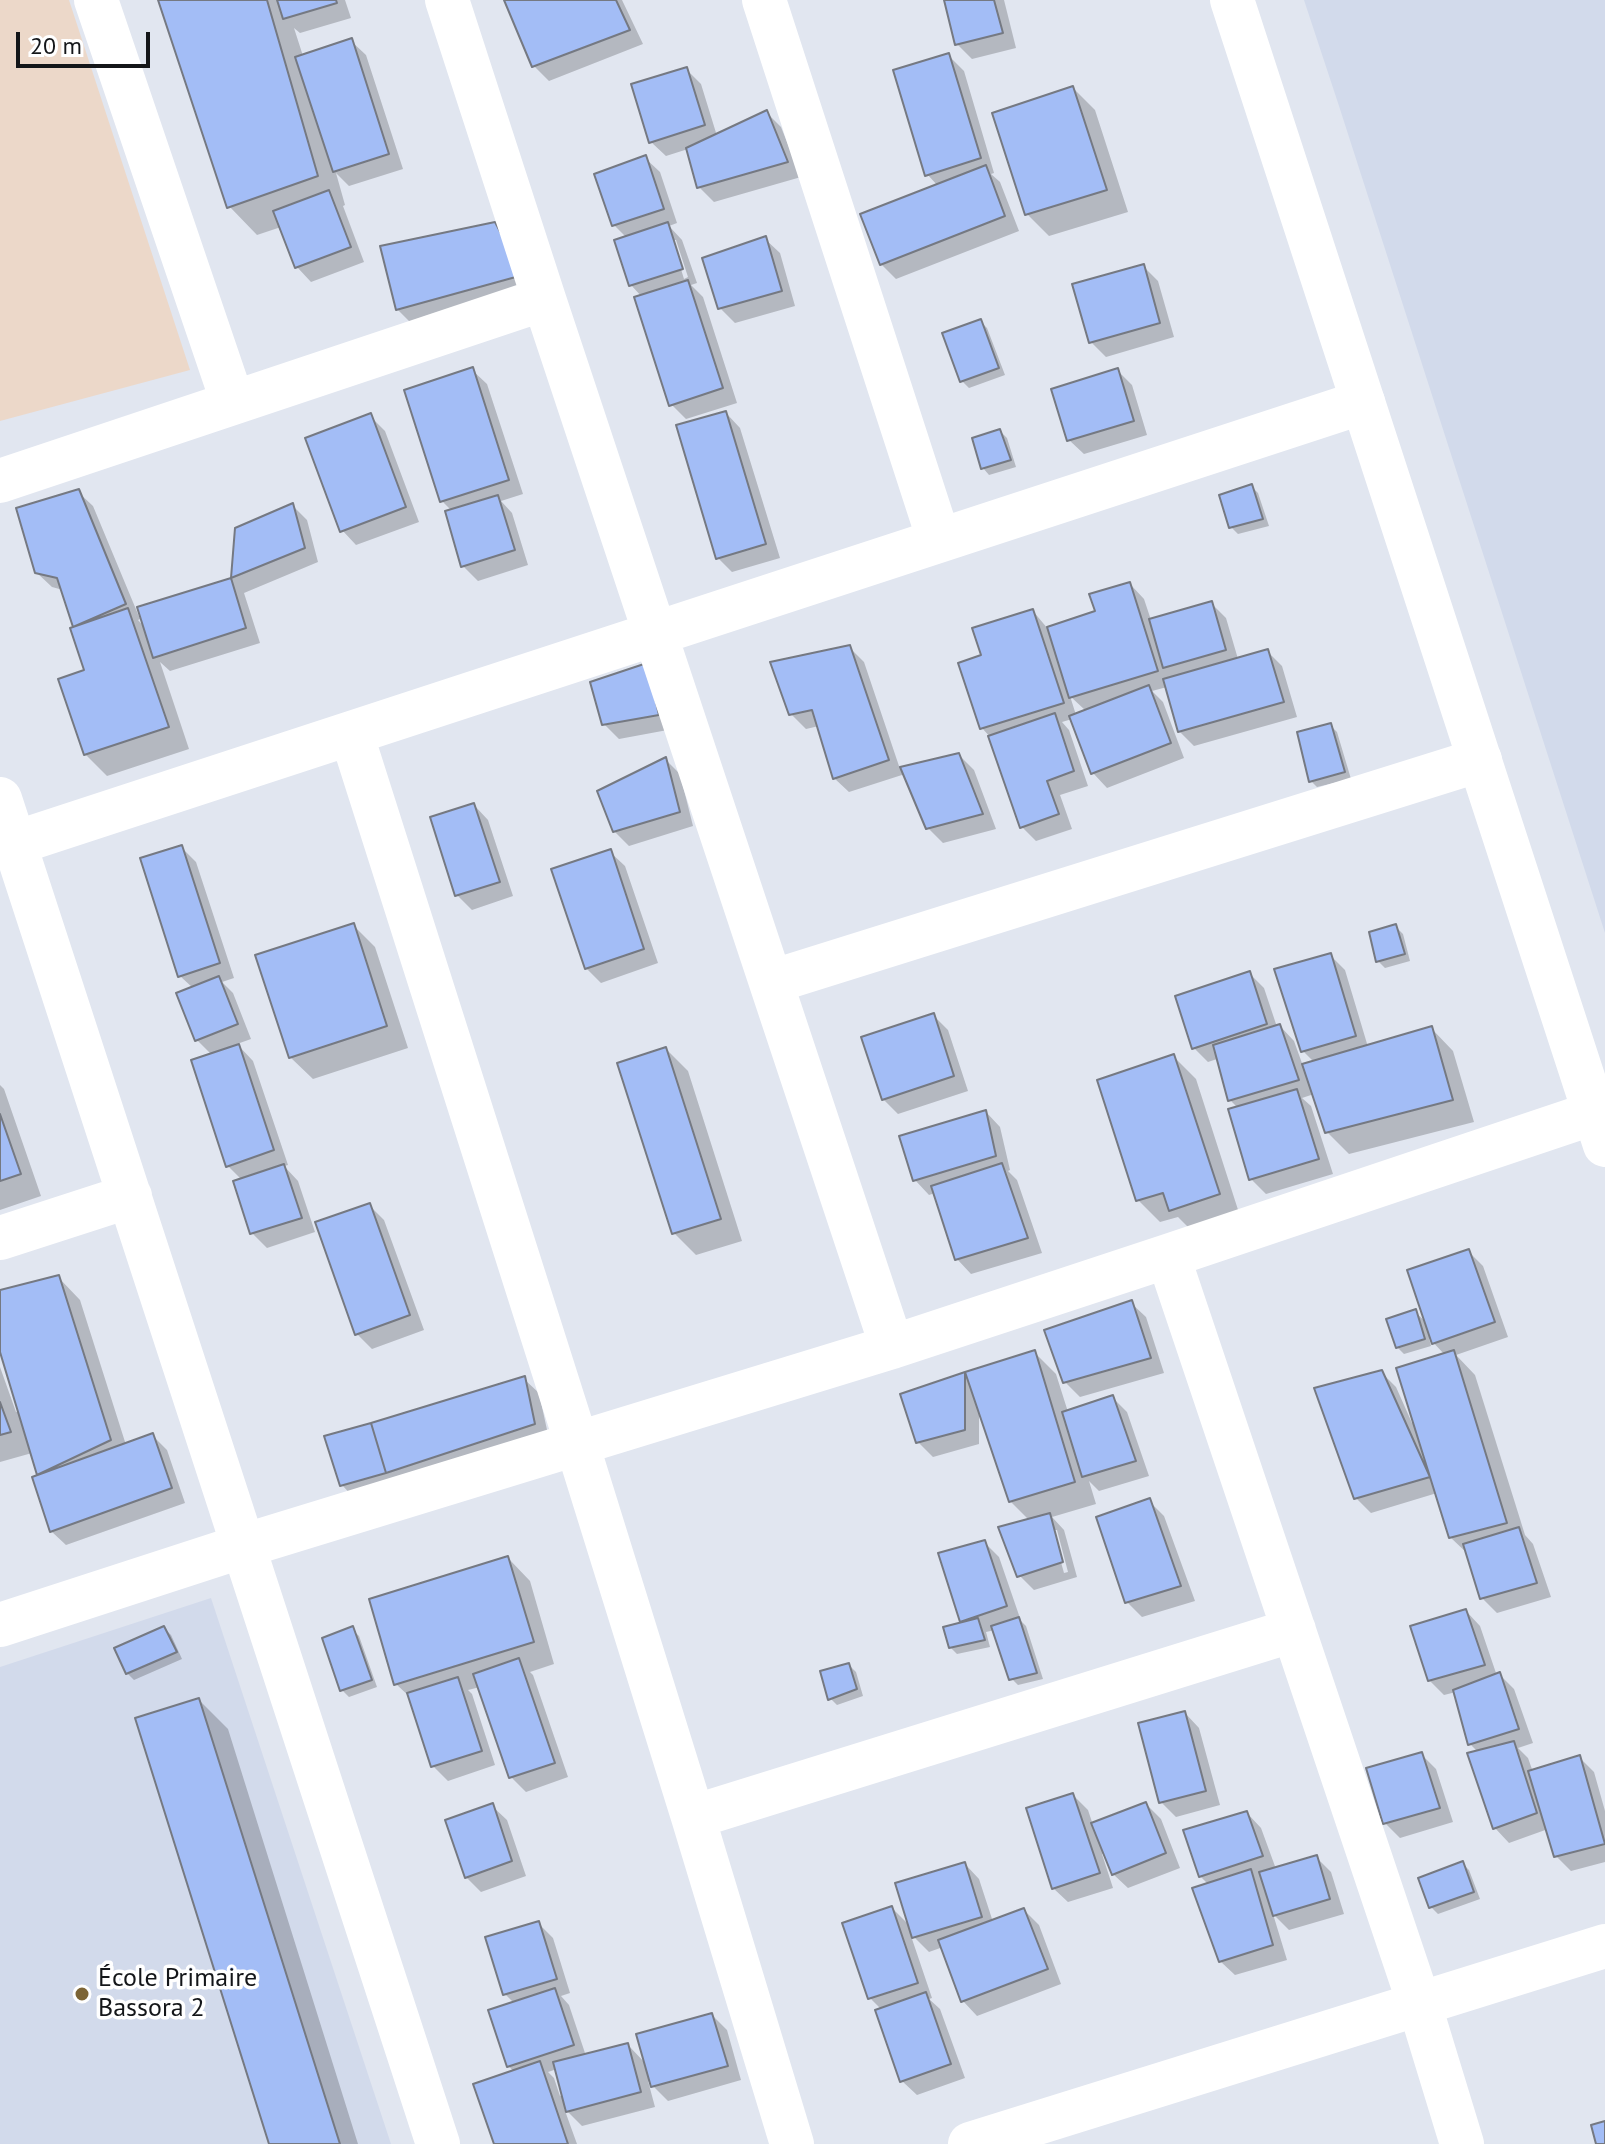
<!DOCTYPE html>
<meta charset="utf-8">
<style>
body{margin:0}
#map{position:relative;width:1605px;height:2144px;overflow:hidden;background:#e1e6f0;font-family:"PT Sans",sans-serif}
canvas{display:block}
.scale{position:absolute;left:16px;top:32px;width:134px;height:36px;box-sizing:border-box;border:4px solid #141619;border-top:0;padding-left:10px;font-size:24px;line-height:28px;white-space:nowrap;color:#141619;-webkit-text-stroke:6px #fff;paint-order:stroke}
</style>
<div id="map">
<canvas width="1605" height="2144"></canvas>
<div class="scale">20 m</div>
</div>
<script>
const ctx = document.querySelector('canvas').getContext('2d');
ctx.lineJoin = 'round';
function fill(path, color) { ctx.fillStyle = color; ctx.fill(path, 'evenodd'); }
const shape = rows => new Path2D(rows.map(r => 'M' + r).join(''));
function trace(path, color, width, dash) { ctx.strokeStyle = color; ctx.lineWidth = width; ctx.lineCap = dash ? 'butt' : 'round'; ctx.setLineDash(dash || []); ctx.stroke(path); }
function write(font, color, halo, rows, align = 'center') {
  ctx.font = font + ' "PT Sans",sans-serif'; ctx.lineWidth = 7; ctx.setLineDash([]); ctx.textBaseline = 'middle'; ctx.strokeStyle = halo; ctx.fillStyle = color; for (const [text, x, y, turn = 0] of rows) {
    ctx.save(); ctx.translate(x, y); ctx.rotate((+turn || 0) * Math.PI / 180); ctx.textAlign = isNaN(turn) ? turn : align; if (halo) ctx.strokeText(text, 0, 0); ctx.fillText(text, 0, 0); ctx.restore();
  }
}
const built = shape([
 [1304,0,1605,0,1605,933,1339,106],
 [211,1598,391,2144,0,2144,0,1667]
]);
const industrial = shape([
 [0,0,69,0,190,370,0,421]
]);
const shadow = shape([
 [160,0,345,0,351,18,300,33,294,28,303,56,351,41,366,55,403,169,349,186,336,173,345,205,343,206,364,262,311,282,297,267,281,227,257,235,229,206],
 [506,0,622,0,643,44,549,81,534,66],
 [946,0,1004,0,1016,48,972,59,957,44],
 [949,56,964,71,994,173,991,174,1000,182,1019,231,896,279,881,264,938,186,927,174],
 [686,69,701,84,717,136,766,112,781,127,801,177,714,202,699,187,688,149,666,156,651,142],
 [1073,88,1095,110,1128,212,1049,236,1027,214],
 [645,158,660,172,677,223,669,226,682,240,697,283,691,285,703,297,737,403,686,419,671,404,642,297,631,285,627,238,614,225],
 [672,240,676,240,688,277,684,279],
 [495,224,536,290,412,324,397,309],
 [765,239,780,253,795,306,735,323,720,308],
 [1143,266,1158,281,1174,337,1106,357,1091,342],
 [980,321,987,328,1005,375,969,388,962,381,945,334],
 [472,370,487,384,523,494,501,501,512,513,528,565,478,581,463,566,452,511,442,501],
 [1117,370,1132,385,1147,435,1084,454,1069,440],
 [726,413,740,428,780,558,732,572,718,558],
 [370,416,385,431,419,522,356,545,342,530],
 [1000,431,1007,438,1016,467,989,475,983,468],
 [1251,486,1258,493,1269,526,1238,534,1231,527],
 [78,492,93,506,140,619,138,620,146,629,140,609,232,579,237,529,292,505,307,520,318,562,244,593,260,643,170,671,160,662,189,749,107,776,85,754,86,671,63,590,52,587,36,572],
 [1130,584,1144,599,1151,620,1212,604,1226,618,1238,659,1267,651,1282,666,1297,717,1194,746,1179,731,1167,687,1152,691,1163,702,1184,758,1107,788,1093,773,1072,719,1062,722,1069,730,1088,786,1060,795,1072,829,1036,841,1021,826,991,738,982,728,983,657,1033,611,1048,629,1097,613],
 [1070,696,1086,711,1076,715],
 [849,647,864,662,900,769,959,755,974,770,996,829,943,843,928,828,905,774,849,792,834,778,819,726,806,729,791,714],
 [646,666,673,729,619,739,604,724],
 [1330,725,1337,732,1351,779,1317,787,1311,781],
 [666,760,680,774,693,826,629,846,614,831],
 [474,805,488,820,513,896,472,910,457,895],
 [181,847,196,862,234,978,222,982,233,993,251,1039,237,1044,253,1061,288,1165,284,1166,298,1181,315,1232,267,1248,252,1233,242,1180,228,1166,212,1055,197,1040,193,988,180,976],
 [610,852,625,866,658,963,601,983,586,968],
 [353,925,375,947,408,1048,313,1079,290,1057],
 [1396,927,1403,934,1410,961,1385,968,1378,961],
 [1330,955,1345,970,1368,1047,1431,1028,1453,1051,1474,1122,1349,1154,1327,1132,1314,1094,1302,1098,1311,1106,1333,1174,1266,1194,1251,1179,1238,1108,1230,1100,1217,1059,1208,1062,1194,1048,1249,973,1264,988,1277,1027,1280,1026,1294,1041,1303,1066,1314,1062,1303,1051],
 [933,1015,948,1030,968,1091,898,1114,883,1099],
 [666,1049,688,1071,742,1241,696,1255,674,1233],
 [1174,1057,1196,1079,1240,1216,1193,1232,1178,1217,1160,1222,1138,1200],
 [0,1085,4,1089,41,1196,0,1210],
 [986,1112,1000,1127,1010,1170,1008,1171,1017,1180,1042,1253,971,1274,957,1259,935,1193,929,1195,915,1180],
 [369,1205,384,1220,424,1330,372,1349,357,1334],
 [1468,1251,1483,1266,1508,1337,1456,1355,1475,1375,1525,1535,1533,1544,1551,1597,1497,1613,1482,1598,1469,1555,1450,1537,1437,1493,1371,1513,1356,1498,1381,1372,1396,1387,1412,1423,1415,1422,1445,1355,1429,1338,1431,1346,1404,1354,1397,1347,1415,1312,1427,1323],
 [58,1277,80,1300,126,1445,153,1436,167,1450,185,1503,66,1545,51,1531,32,1453,0,1462,0,1367,16,1412,20,1411,0,1345,0,1292],
 [1131,1303,1146,1317,1164,1373,1080,1397,1065,1382],
 [1034,1352,1056,1374,1068,1412,1113,1398,1127,1412,1149,1476,1099,1491,1089,1481,1096,1504,1052,1517,1064,1530,1077,1577,1034,1590,1019,1575,1029,1520,1010,1501,979,1409,979,1444,933,1457,918,1442,903,1395],
 [1052,1530,1057,1530,1068,1572,1064,1573],
 [524,1379,539,1393,549,1439,356,1500,342,1485],
 [1149,1501,1164,1516,1195,1601,1142,1617,1127,1602],
 [984,1542,999,1557,1021,1621,1026,1626,1043,1679,1018,1685,1011,1678,995,1630,986,1632,990,1647,957,1654,950,1647,964,1624,961,1621],
 [508,1558,530,1581,554,1664,530,1672,533,1675,568,1777,526,1792,511,1777,480,1687,468,1690,472,1694,495,1765,448,1781,433,1766,411,1698,396,1684],
 [1466,1611,1480,1626,1497,1676,1500,1675,1514,1689,1533,1743,1518,1748,1528,1758,1533,1772,1579,1757,1594,1772,1605,1811,1605,1862,1571,1871,1556,1856,1548,1829,1509,1843,1495,1828,1478,1752,1470,1744,1456,1692,1444,1695,1429,1680],
 [164,1628,171,1635,182,1659,134,1680,127,1673],
 [352,1629,359,1636,377,1687,349,1697,342,1690,325,1639],
 [849,1665,856,1672,863,1696,837,1705,830,1698],
 [199,1700,228,1729,358,2144,271,2144],
 [1185,1713,1199,1728,1220,1805,1176,1817,1161,1802],
 [1421,1754,1436,1769,1453,1822,1400,1838,1385,1823],
 [1073,1795,1088,1810,1093,1825,1146,1804,1161,1819,1180,1868,1128,1888,1113,1874,1105,1853,1102,1854,1113,1888,1068,1902,1053,1888],
 [492,1806,507,1820,526,1876,481,1892,466,1877],
 [1247,1813,1261,1828,1276,1869,1316,1857,1331,1872,1344,1914,1289,1930,1273,1914,1287,1960,1235,1975,1220,1961,1209,1885,1200,1876],
 [1462,1863,1469,1870,1480,1899,1438,1914,1431,1907,1421,1879],
 [965,1864,979,1879,993,1922,1024,1910,1039,1925,1061,1984,977,2016,963,2001,943,1947,929,1952,910,1933,932,1998,929,1999,940,2009,965,2078,917,2095,902,2081,882,2010,870,1998,892,1908,911,1927],
 [538,1923,553,1938,570,1993,561,1996,569,2005,586,2056,628,2045,647,2065,712,2015,727,2030,741,2080,668,2101,648,2081,655,2107,582,2126,564,2108,577,2144,496,2144,515,2072,508,2066,514,2003,505,1994],
 [557,2069,563,2095,560,2096,554,2078,548,2072]
]);
const building = shape([
 [158,0,267,0,318,176,227,208,158,0],
 [277,0,336,0,337,3,283,19,277,0],
 [504,0,616,0,630,30,532,67,504,0],
 [944,0,994,0,1003,33,955,45,944,0],
 [352,38,389,154,333,172,295,57,352,38],
 [949,53,981,158,925,176,893,70,949,53],
 [687,67,705,125,649,143,631,84,687,67],
 [1073,86,1107,190,1025,215,992,113,1073,86],
 [767,110,788,162,697,188,686,148,767,110],
 [646,155,664,209,612,226,594,174,646,155],
 [986,165,1005,216,880,265,860,214,986,165],
 [329,190,351,247,295,268,273,211,329,190],
 [495,222,523,275,396,310,380,246,495,222],
 [668,222,683,269,629,286,614,240,668,222],
 [766,236,782,291,718,309,702,258,766,236],
 [1144,264,1160,323,1089,343,1072,284,1144,264],
 [688,280,723,388,669,406,634,297,688,280],
 [981,319,999,368,960,382,942,333,981,319],
 [473,367,509,480,440,502,404,390,473,367],
 [1118,368,1134,421,1067,441,1051,389,1118,368],
 [726,411,766,544,716,559,676,425,726,411],
 [371,413,406,507,340,532,305,438,371,413],
 [1000,429,1011,460,981,469,972,438,1000,429],
 [1252,484,1263,519,1229,528,1219,495,1252,484],
 [79,489,126,604,73,627,57,578,35,573,16,508,79,489],
 [498,495,515,550,461,567,445,511,498,495],
 [293,503,305,548,231,578,235,528,293,503],
 [231,578,246,628,153,658,137,607,231,578],
 [1130,582,1158,671,1069,698,1047,627,1095,611,1089,594,1130,582],
 [1212,601,1226,650,1163,668,1149,619,1212,601],
 [128,608,169,727,84,755,58,679,84,670,70,628,128,608],
 [1033,609,1064,703,980,729,958,663,981,655,972,628,1033,609],
 [850,645,889,760,833,779,812,710,789,715,770,662,850,645],
 [1268,649,1284,702,1178,732,1163,679,1268,649],
 [647,663,659,715,602,725,590,682,647,663],
 [1149,685,1171,743,1091,774,1069,716,1149,685],
 [1055,713,1074,771,1047,781,1059,814,1020,828,988,736,1055,713],
 [1331,723,1345,772,1309,782,1297,732,1331,723],
 [959,753,983,814,926,829,900,767,959,753],
 [666,757,680,812,613,832,597,791,666,757],
 [474,803,500,882,455,896,430,817,474,803],
 [182,845,220,963,178,977,140,858,182,845],
 [611,849,644,949,585,969,551,869,611,849],
 [354,923,387,1026,289,1058,255,955,354,923],
 [1396,924,1405,954,1376,962,1369,932,1396,924],
 [1331,953,1356,1036,1301,1052,1274,969,1331,953],
 [1250,971,1267,1024,1192,1049,1175,996,1250,971],
 [219,976,238,1024,195,1041,176,993,219,976],
 [934,1013,954,1076,882,1100,861,1037,934,1013],
 [1280,1024,1299,1080,1228,1101,1213,1045,1280,1024],
 [1432,1026,1453,1100,1325,1133,1302,1064,1432,1026],
 [239,1044,274,1150,226,1167,191,1060,239,1044],
 [666,1047,721,1219,672,1234,617,1063,666,1047],
 [1174,1054,1220,1194,1169,1211,1163,1193,1136,1201,1097,1080,1174,1054],
 [1297,1089,1319,1159,1249,1180,1228,1109,1297,1089],
 [986,1110,996,1156,913,1181,899,1136,986,1110],
 [0,1114,21,1174,0,1181,0,1114],
 [1002,1163,1028,1238,955,1260,931,1186,1002,1163],
 [284,1164,302,1218,250,1234,233,1181,284,1164],
 [370,1203,410,1315,355,1335,315,1222,370,1203],
 [1469,1249,1495,1322,1432,1344,1407,1270,1469,1249],
 [59,1275,111,1440,37,1475,0,1352,0,1290,59,1275],
 [1132,1300,1151,1358,1063,1383,1044,1330,1132,1300],
 [1416,1309,1425,1339,1396,1348,1386,1319,1416,1309],
 [1035,1350,1075,1482,1009,1502,965,1372,1035,1350],
 [1454,1350,1507,1523,1449,1538,1396,1368,1454,1350],
 [1382,1370,1430,1477,1354,1499,1314,1388,1382,1370],
 [965,1372,965,1430,916,1443,900,1394,965,1372],
 [525,1376,535,1424,386,1473,371,1423,525,1376],
 [1113,1395,1136,1461,1082,1477,1062,1412,1113,1395],
 [0,1402,11,1432,0,1435,0,1402],
 [371,1423,386,1473,340,1486,324,1436,371,1423],
 [153,1433,172,1488,50,1532,32,1477,153,1433],
 [1150,1498,1181,1586,1125,1603,1096,1517,1150,1498],
 [1050,1513,1063,1562,1017,1577,998,1527,1050,1513],
 [1519,1527,1537,1583,1480,1599,1463,1544,1519,1527],
 [985,1540,1007,1606,960,1622,938,1553,985,1540],
 [508,1556,534,1642,394,1685,369,1599,508,1556],
 [1466,1609,1485,1665,1428,1681,1410,1626,1466,1609],
 [1019,1617,1037,1673,1009,1680,991,1626,1019,1617],
 [978,1618,985,1640,949,1648,943,1627,978,1618],
 [164,1626,177,1652,126,1674,114,1648,164,1626],
 [353,1626,372,1680,340,1691,322,1638,353,1626],
 [519,1658,555,1763,509,1778,473,1674,519,1658],
 [849,1663,857,1689,828,1700,820,1671,849,1663],
 [1500,1672,1519,1729,1468,1745,1453,1690,1500,1672],
 [458,1677,482,1751,431,1767,407,1693,458,1677],
 [199,1698,340,2144,269,2144,135,1718,199,1698],
 [1185,1711,1206,1791,1159,1803,1138,1723,1185,1711],
 [1514,1741,1537,1813,1493,1829,1467,1753,1514,1741],
 [1422,1752,1440,1808,1383,1824,1366,1768,1422,1752],
 [1580,1755,1605,1844,1554,1857,1528,1771,1580,1755],
 [1073,1793,1100,1873,1052,1889,1026,1808,1073,1793],
 [1146,1802,1166,1853,1112,1875,1091,1823,1146,1802],
 [493,1803,512,1861,465,1878,445,1820,493,1803],
 [1247,1811,1263,1856,1199,1877,1183,1830,1247,1811],
 [1317,1855,1330,1899,1273,1916,1259,1872,1317,1855],
 [1463,1861,1474,1892,1429,1908,1418,1878,1463,1861],
 [965,1862,982,1917,912,1938,895,1883,965,1862],
 [1251,1869,1273,1945,1219,1962,1192,1888,1251,1869],
 [892,1906,918,1983,868,1999,842,1923,892,1906],
 [1024,1908,1048,1969,961,2002,938,1940,1024,1908],
 [539,1921,557,1979,503,1995,485,1937,539,1921],
 [555,1988,574,2045,507,2067,488,2010,555,1988],
 [926,1992,951,2064,900,2082,875,2010,926,1992],
 [712,2013,728,2066,651,2087,636,2034,712,2013],
 [628,2043,641,2092,566,2112,553,2062,628,2043],
 [540,2061,568,2144,494,2144,473,2084,540,2061],
 [1605,2121,1605,2144,1596,2144,1591,2125,1605,2121]
]);
const minor = shape([
 [96,0,233,403],
 [447,0,544,299,892,1347],
 [764,0,939,540],
 [0,481,544,299],
 [351,733,577,1444,693,1817,792,2144],
 [0,799,438,2144],
 [0,848,1363,402],
 [771,982,1480,760],
 [0,1238,130,1196],
 [1168,1256,1419,2003,1462,2144],
 [0,1625,243,1546,892,1347,1168,1256,1594,1113],
 [693,1817,1294,1630],
 [970,2144,1605,1946]
]);
const tertiary = shape([
 [1232,0,1605,1145]
]);
const markers = [
 [82,1994,8,"#7c6435"]
];
const poiNames = [
 ["École Primaire",98,1979],
 ["Bassora 2",98,2009]
];
fill(built, '#d2daeb');
fill(industrial, '#ecd8c9');
fill(shadow, '#0003');
fill(building, '#a3bdf6');
trace(building, '#757982', 2);
trace(minor, '#fff', 44);
trace(tertiary, '#fff', 44);
for (const [x, y, r, color] of markers) { const dot = new Path2D(); dot.arc(x, y, r, 0, 2 * Math.PI); ctx.fillStyle = color; ctx.fill(dot); trace(dot, '#fff', 3); }
write('26px', '#141619', '#fff', poiNames, 'left');
</script>
